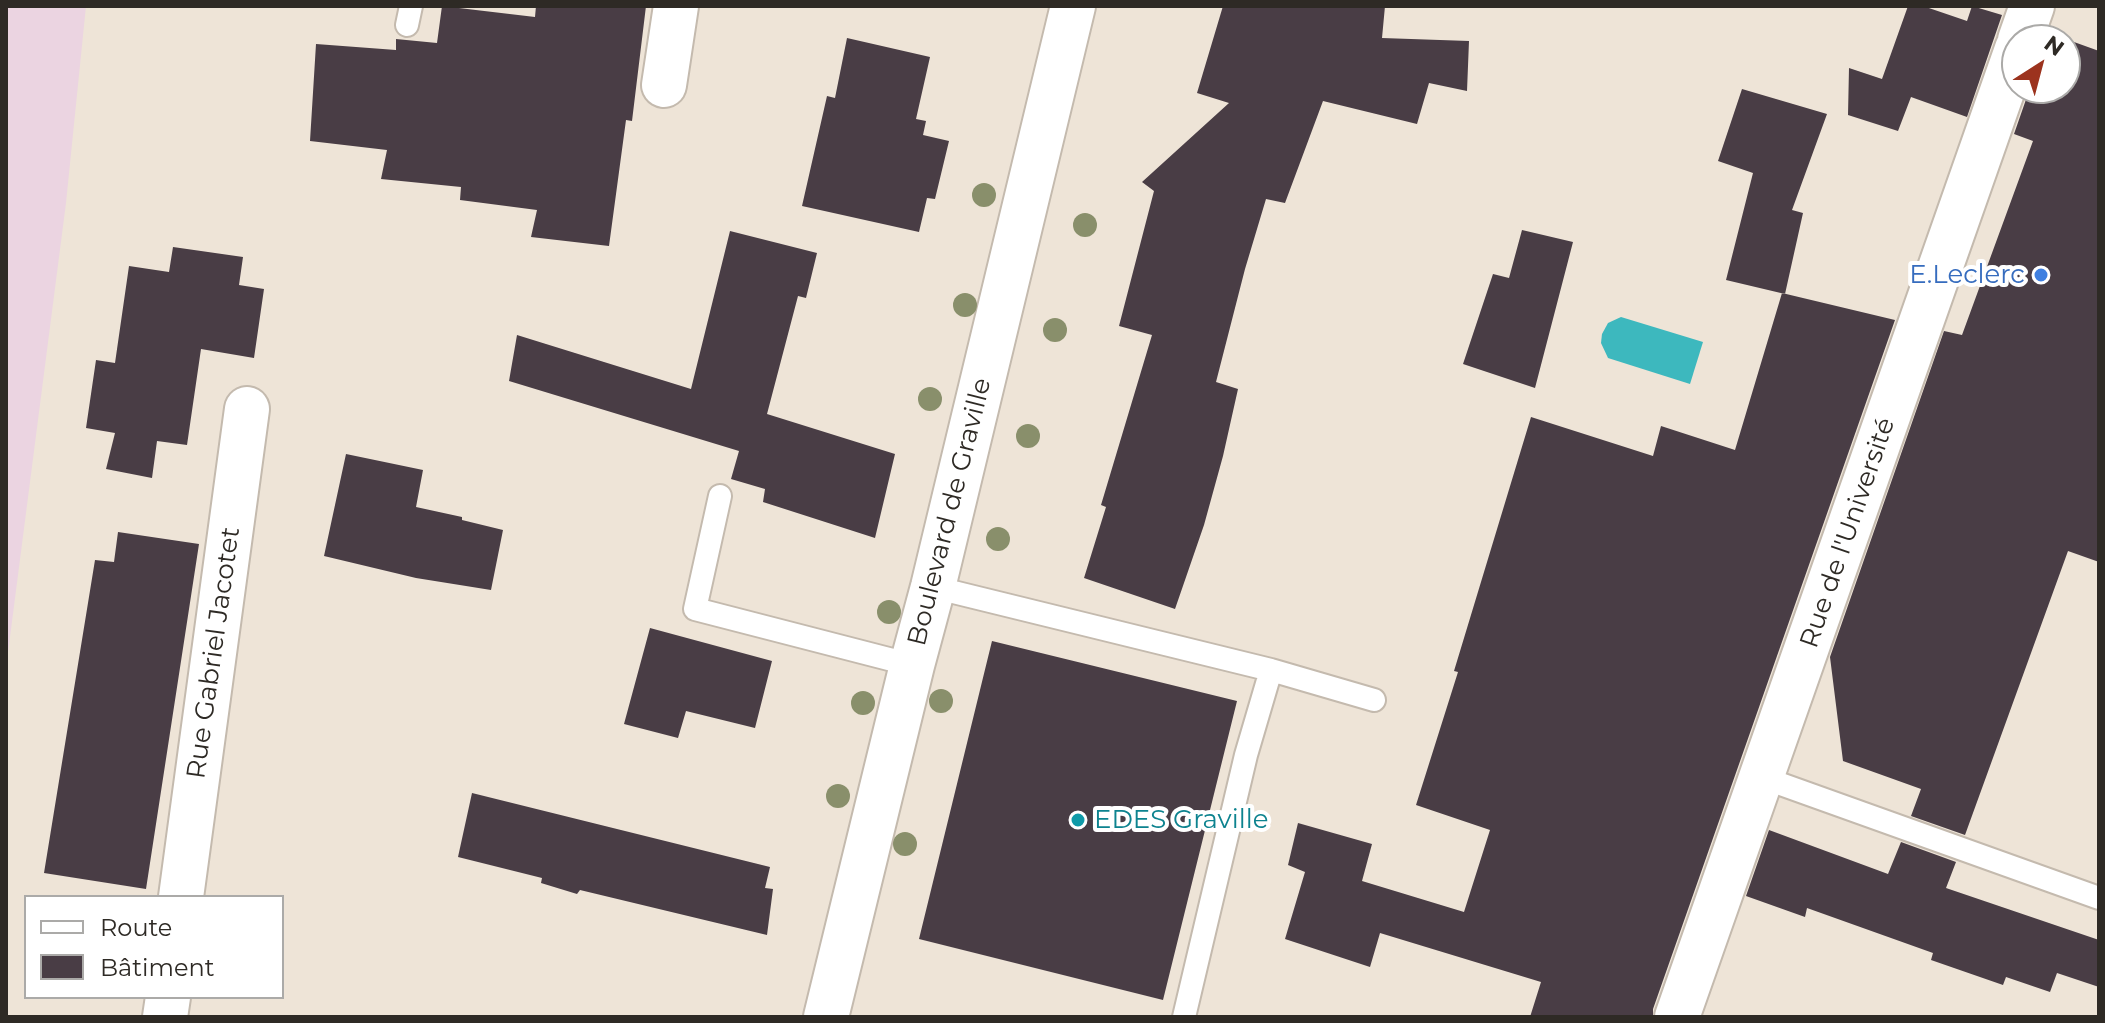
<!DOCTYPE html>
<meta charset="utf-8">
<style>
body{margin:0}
#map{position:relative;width:2105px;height:1023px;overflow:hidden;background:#eee4d7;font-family:Montserrat,sans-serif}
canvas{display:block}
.frame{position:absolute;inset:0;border:8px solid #2e2a25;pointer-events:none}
.legend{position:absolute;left:24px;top:895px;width:260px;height:104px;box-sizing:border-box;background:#fff;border:2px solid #abaaa8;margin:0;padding:10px 14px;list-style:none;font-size:24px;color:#2e2a25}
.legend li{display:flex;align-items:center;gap:16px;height:40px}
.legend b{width:40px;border:2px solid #abaaa8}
.north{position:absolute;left:2001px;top:24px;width:80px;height:80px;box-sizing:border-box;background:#fff;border:2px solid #abaaa8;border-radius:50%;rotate:36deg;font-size:22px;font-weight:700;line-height:32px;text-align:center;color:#2e2a25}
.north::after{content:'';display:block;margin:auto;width:28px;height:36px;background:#9c331e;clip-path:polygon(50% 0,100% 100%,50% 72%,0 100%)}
</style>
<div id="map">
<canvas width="2105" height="1023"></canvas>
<div class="frame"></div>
<ul class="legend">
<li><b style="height:10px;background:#fff"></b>Route</li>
<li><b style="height:22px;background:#493d45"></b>Bâtiment</li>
</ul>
<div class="north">N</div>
</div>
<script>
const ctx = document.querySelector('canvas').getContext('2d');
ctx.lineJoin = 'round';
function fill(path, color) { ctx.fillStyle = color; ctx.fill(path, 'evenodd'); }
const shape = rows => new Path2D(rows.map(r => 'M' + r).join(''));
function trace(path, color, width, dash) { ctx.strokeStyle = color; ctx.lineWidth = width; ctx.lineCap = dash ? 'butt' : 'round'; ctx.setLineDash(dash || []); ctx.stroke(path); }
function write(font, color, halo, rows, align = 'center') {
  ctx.font = font + ' Montserrat,sans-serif'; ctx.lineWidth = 8; ctx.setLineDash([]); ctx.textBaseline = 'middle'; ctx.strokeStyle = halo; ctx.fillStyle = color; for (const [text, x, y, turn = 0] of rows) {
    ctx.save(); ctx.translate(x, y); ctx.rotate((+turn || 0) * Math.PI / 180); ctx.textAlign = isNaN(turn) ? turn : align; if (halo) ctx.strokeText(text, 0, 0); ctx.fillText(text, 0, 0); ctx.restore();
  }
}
const medical = shape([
 [6,6,86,6,66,203,6,668]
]);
const water = shape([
 [1621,317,1703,342,1690,384,1608,358,1601,343,1602,334,1608,323]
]);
const building = shape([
 [442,6,535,17,536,6,646,6,632,121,626,120,609,246,531,237,537,210,460,200,461,187,381,179,387,150,310,141,316,44,396,50,396,39,437,43],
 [1223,6,1385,6,1382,38,1469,41,1467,91,1429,83,1417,124,1323,101,1285,203,1266,199,1245,269,1216,382,1238,389,1223,456,1204,525,1175,609,1084,578,1106,507,1101,505,1152,335,1119,326,1154,191,1142,182,1229,103,1197,93],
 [1908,6,1923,6,1967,21,1972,6,2002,15,1967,117,1911,97,1898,131,1848,115,1849,68,1882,79],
 [2049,33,2099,51,2099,562,2068,551,1965,835,1911,816,1921,789,1843,761,1830,657,1944,331,1962,335,2033,141,2014,134,2030,88,2065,88,2065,40,2047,40],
 [847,38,930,57,916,119,926,121,923,135,949,141,935,199,927,198,919,232,802,206,827,96,835,98],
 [1742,89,1827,114,1792,210,1803,213,1785,294,1726,280,1753,173,1718,161],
 [1522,230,1573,242,1535,388,1463,364,1493,274,1509,278],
 [730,231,817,253,806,298,798,296,767,414,895,454,875,538,763,502,765,489,731,479,739,451,509,381,517,335,691,389],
 [173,247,243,257,239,285,264,289,254,358,201,349,187,445,157,441,152,478,106,469,115,433,86,428,96,360,115,363,129,266,169,272],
 [1782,293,1895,320,1653,1009,1653,1017,1530,1017,1541,982,1380,933,1370,967,1285,939,1305,872,1288,865,1298,823,1372,844,1362,881,1464,912,1490,830,1416,805,1458,672,1454,671,1531,417,1653,456,1661,426,1735,450],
 [346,454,423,470,416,507,462,517,462,520,503,530,491,590,416,578,324,556],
 [118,532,199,544,146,889,44,873,95,560,114,562],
 [650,628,772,661,755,728,686,711,678,738,624,724],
 [992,641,1237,701,1163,1000,919,939],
 [472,793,770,867,765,888,773,889,767,935,580,890,577,894,541,883,542,878,458,857],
 [1769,830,1888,874,1901,842,1956,862,1946,888,2099,940,2099,987,2057,973,2050,992,2006,977,2003,985,1931,960,1933,953,1807,908,1805,917,1746,896]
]);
const lane = shape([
 [407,25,411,6],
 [720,496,695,609,912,665],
 [933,587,1271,670,1374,700],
 [1761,777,2099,898],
 [1184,1017,1246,755,1271,670]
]);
const street = shape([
 [2020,40,2032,6],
 [664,85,676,6],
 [181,897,247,409],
 [165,1017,168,997],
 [826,1017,912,665,933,587,1073,6],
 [1677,1017,2017,49]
]);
const trees = [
 [984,195],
 [1085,225],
 [965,305],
 [1055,330],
 [930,399],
 [1028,436],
 [998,539],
 [889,612],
 [941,701],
 [863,703],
 [838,796],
 [905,844]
];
const markers = [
 [2041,275,8,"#3f7fe0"],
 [1078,820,8,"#0f9aa8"]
];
const shopNames = [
 ["E.Leclerc",2025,275]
];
const streetNames = [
 ["Boulevard de Graville",950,512,-76],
 ["Rue de l'Université",1848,533,-71],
 ["Rue Gabriel Jacotet",214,653,-82]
];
const cultureNames = [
 ["EDES Graville",1094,820]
];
fill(medical, '#ebd4e1');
fill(water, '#3db8be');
fill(building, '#493d45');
trace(lane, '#c4baae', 26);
trace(street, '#c4baae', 48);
trace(lane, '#fff', 22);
trace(street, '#fff', 44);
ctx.fillStyle = '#898f6b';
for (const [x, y] of trees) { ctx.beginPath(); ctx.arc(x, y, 12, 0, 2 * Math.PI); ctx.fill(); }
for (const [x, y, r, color] of markers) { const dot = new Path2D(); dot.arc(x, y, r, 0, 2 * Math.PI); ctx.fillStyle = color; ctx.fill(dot); trace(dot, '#fff', 3); }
write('26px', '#366cbe', '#fff', shopNames, 'right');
write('26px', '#2e2a25', '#fff', streetNames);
write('26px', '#0d838f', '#fff', cultureNames, 'left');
</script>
